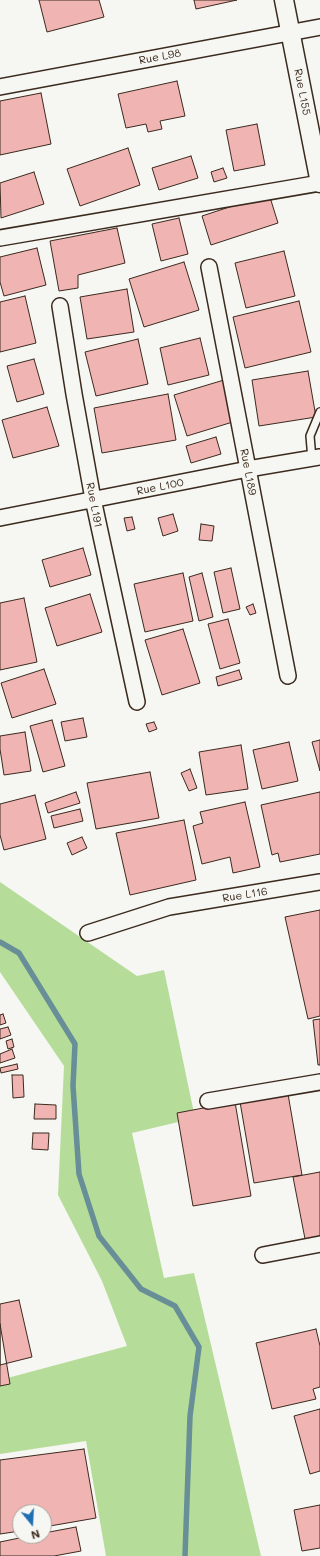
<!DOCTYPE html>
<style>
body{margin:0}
#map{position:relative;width:320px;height:1556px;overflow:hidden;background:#f6f6f2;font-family:Mali,sans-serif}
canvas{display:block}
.north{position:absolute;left:12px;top:1504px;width:40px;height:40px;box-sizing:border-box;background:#f6f6f2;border:1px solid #aba49d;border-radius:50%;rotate:162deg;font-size:11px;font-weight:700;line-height:16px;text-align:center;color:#3b2a1e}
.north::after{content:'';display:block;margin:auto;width:14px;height:18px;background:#1f6fb2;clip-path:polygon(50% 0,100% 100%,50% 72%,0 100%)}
</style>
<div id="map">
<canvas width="320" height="1556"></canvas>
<div class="north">N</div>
</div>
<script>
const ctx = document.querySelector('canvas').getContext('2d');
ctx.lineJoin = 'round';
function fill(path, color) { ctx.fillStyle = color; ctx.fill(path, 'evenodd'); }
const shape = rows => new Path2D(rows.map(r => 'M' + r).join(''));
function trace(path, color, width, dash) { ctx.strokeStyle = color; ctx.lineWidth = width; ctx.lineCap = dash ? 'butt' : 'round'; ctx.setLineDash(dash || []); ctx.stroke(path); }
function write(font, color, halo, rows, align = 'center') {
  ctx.font = font + ' Mali,sans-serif'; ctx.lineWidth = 3.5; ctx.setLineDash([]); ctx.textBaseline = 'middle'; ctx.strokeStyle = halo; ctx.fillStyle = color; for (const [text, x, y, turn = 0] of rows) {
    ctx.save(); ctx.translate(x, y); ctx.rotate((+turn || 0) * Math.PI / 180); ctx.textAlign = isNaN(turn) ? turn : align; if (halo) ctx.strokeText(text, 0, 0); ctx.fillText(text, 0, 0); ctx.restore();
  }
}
const green = shape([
 [0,882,137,976,164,970,195,1118,132,1133,164,1278,194,1273,261,1556,106,1556,86,1441,0,1454,0,1380,127,1346,102,1281,58,1195,64,1066,0,972]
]);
const stream = shape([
 [0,942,19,953,75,1044,73,1086,79,1174,99,1236,141,1289,175,1306,199,1347,190,1416,185,1556]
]);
const building = shape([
 [39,0,99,0,104,17,47,32,39,0],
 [194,0,237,0,196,9,194,0],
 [177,81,185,116,160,121,162,129,148,132,146,124,126,128,118,94,177,81],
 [41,93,51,144,0,155,0,101,41,93],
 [257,124,265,165,234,171,226,130,257,124],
 [128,148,140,185,80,206,67,169,128,148],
 [191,156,198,178,159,190,152,168,191,156],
 [223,168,227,178,214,182,211,172,223,168],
 [34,172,44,204,1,218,0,183,34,172],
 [269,194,278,223,211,245,202,216,269,194],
 [179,218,188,254,161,261,152,224,179,218],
 [117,228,125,263,78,275,78,288,59,291,50,241,117,228],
 [37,248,46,285,4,296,0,282,0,257,37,248],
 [284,251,295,296,246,308,235,263,284,251],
 [184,262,199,310,144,327,129,279,184,262],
 [127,289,134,332,87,339,80,297,127,289],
 [25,296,36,343,0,352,0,302,25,296],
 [299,301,311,352,245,368,233,317,299,301],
 [200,338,209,375,168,385,160,348,200,338],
 [138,339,148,384,96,396,85,352,138,339],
 [34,359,44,394,17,402,7,366,34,359],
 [308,371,316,417,259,426,252,380,308,371],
 [224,380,236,421,187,436,174,395,224,380],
 [168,394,176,440,102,453,94,408,168,394],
 [47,407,59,446,13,458,2,420,47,407],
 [216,437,221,454,191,463,186,446,216,437],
 [173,514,178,531,163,536,158,518,173,514],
 [132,517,135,529,127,531,124,518,132,517],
 [201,524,214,526,212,541,199,540,201,524],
 [83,548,91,575,50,587,42,560,83,548],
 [231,568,240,609,223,613,214,572,231,568],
 [183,573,193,621,145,632,134,584,183,573],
 [202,573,213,617,199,621,189,577,202,573],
 [90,594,102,632,57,646,45,608,90,594],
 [24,598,37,662,0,670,0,603,24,598],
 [253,604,256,613,250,615,246,607,253,604],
 [228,619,240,663,220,669,208,624,228,619],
 [183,629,200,683,162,695,145,640,183,629],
 [44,669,56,704,12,718,1,683,44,669],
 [239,670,242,679,218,686,216,677,239,670],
 [83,718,87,737,65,741,61,722,83,718],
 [52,720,65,766,43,772,30,726,52,720],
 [154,722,157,729,149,732,146,724,154,722],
 [25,732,31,771,4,775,0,749,0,736,25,732],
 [320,740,320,771,312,742,320,740],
 [289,742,298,781,262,789,253,750,289,742],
 [241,745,248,789,206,795,199,752,241,745],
 [190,769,197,788,189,791,181,773,190,769],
 [150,772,159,818,96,829,87,783,150,772],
 [76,792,80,803,48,813,45,803,76,792],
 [320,792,320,854,280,862,278,853,272,855,261,805,320,792],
 [35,795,46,839,4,850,0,835,0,804,35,795],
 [245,802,260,867,233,873,230,857,202,864,193,826,203,823,200,812,245,802],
 [80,809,83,821,54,828,51,816,80,809],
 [184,820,196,880,130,895,116,833,184,820],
 [82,837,87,848,72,855,67,843,82,837],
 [320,910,320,1016,308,1019,285,917,320,910],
 [3,1014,6,1023,0,1025,0,1015,3,1014],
 [320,1019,320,1065,318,1065,313,1020,320,1019],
 [8,1027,11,1035,0,1039,0,1029,8,1027],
 [12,1039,14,1047,8,1049,6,1041,12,1039],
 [12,1049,15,1058,0,1063,0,1054,12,1049],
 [17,1064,18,1069,1,1073,0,1068,17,1064],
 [12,1075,23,1075,24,1097,13,1098,12,1075],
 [288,1094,302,1175,254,1183,240,1102,288,1094],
 [235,1102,251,1196,193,1206,177,1113,235,1102],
 [35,1104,56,1105,56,1119,34,1119,35,1104],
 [33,1133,49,1133,48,1150,32,1149,33,1133],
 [320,1172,320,1242,306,1244,293,1177,320,1172],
 [19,1300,32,1357,0,1365,0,1304,19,1300],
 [0,1324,10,1384,0,1386,0,1324],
 [316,1329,320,1346,320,1387,313,1389,316,1399,272,1409,256,1343,316,1329],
 [320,1409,320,1471,310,1474,294,1416,320,1409],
 [84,1449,96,1518,44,1527,44,1512,20,1512,20,1531,0,1534,0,1460,84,1449],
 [320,1505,320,1548,302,1551,294,1510,320,1505],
 [76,1527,81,1551,54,1556,0,1556,0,1542,29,1536,44,1536,44,1533,76,1527]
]);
const service = shape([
 [312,459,310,436,320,412]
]);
const minor = shape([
 [0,87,320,27],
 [0,238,320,183],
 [209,267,288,676],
 [60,306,74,394,93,499,137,702],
 [0,518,248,469,320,457],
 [88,933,169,907,320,882],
 [208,1101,320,1082],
 [263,1255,320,1244]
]);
const tertiary = shape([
 [284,0,320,183]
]);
const streetNames = [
 ["Rue L98",160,57,-11],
 ["Rue L155",302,92,79],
 ["Rue L189",248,472,79],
 ["Rue L100",160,487,-11],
 ["Rue L191",94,505,79],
 ["Rue L116",245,895,-9]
];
fill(green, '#b5dd99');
trace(stream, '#688e97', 5.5);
fill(building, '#f0b4b3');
trace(building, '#3b2a1e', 1);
trace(service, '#3b2a1e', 10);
trace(minor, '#3b2a1e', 18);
trace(tertiary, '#3b2a1e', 21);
trace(service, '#f6f6f2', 7);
trace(minor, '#f6f6f2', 15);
trace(tertiary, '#f6f6f2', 18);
write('11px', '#3b2a1e', '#f6f6f2', streetNames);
</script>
